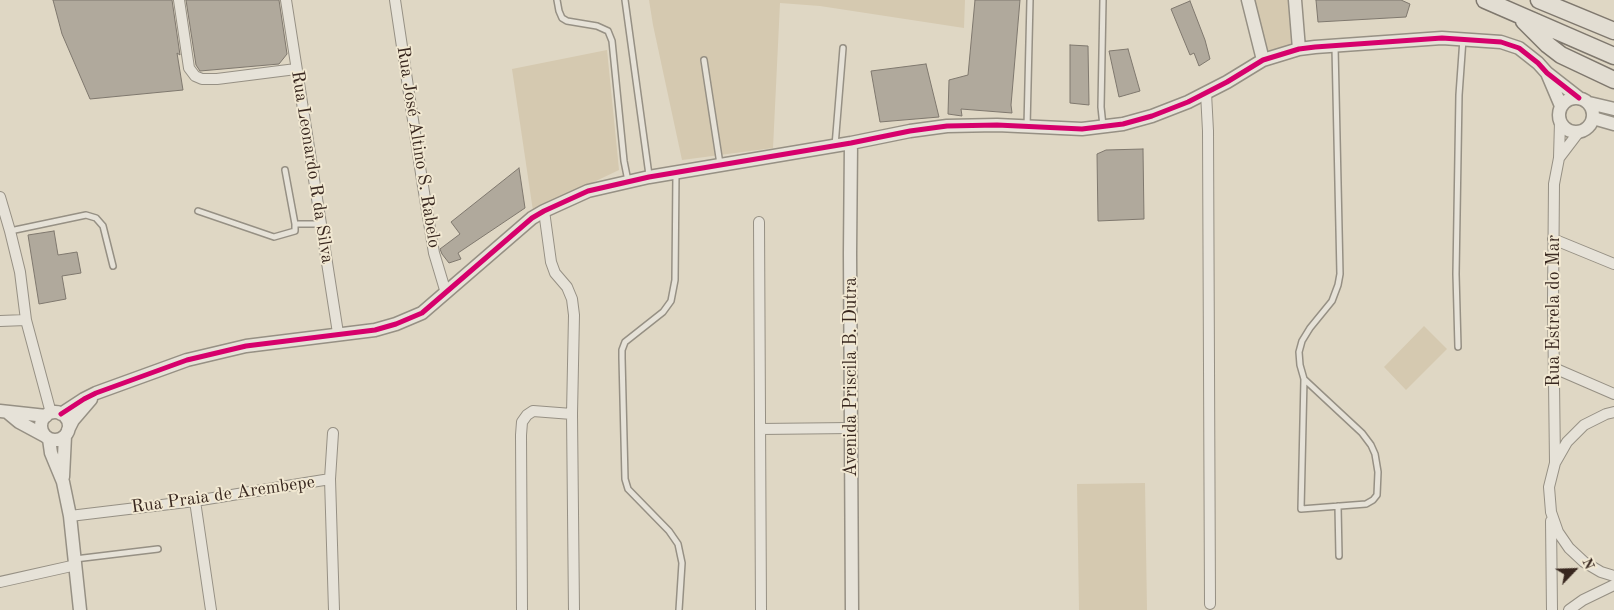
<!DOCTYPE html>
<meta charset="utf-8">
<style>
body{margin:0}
#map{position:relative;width:1614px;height:610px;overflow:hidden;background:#dfd7c4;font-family:"Old Standard TT",serif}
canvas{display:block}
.north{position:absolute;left:1549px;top:545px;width:50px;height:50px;-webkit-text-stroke:4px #f1e8d2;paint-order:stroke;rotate:66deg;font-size:14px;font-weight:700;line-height:20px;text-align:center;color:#38271f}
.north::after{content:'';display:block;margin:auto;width:18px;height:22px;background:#38271f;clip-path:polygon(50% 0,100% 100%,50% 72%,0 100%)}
</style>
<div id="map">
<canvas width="1614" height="610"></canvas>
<div class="north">N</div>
</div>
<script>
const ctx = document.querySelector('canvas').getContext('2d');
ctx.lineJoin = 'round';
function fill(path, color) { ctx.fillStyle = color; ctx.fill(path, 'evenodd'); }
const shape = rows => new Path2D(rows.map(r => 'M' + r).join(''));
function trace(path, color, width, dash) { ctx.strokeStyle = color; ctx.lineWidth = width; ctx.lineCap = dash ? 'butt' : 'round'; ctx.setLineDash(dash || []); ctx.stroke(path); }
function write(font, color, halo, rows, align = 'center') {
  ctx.font = font + ' "Old Standard TT",serif'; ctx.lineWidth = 4; ctx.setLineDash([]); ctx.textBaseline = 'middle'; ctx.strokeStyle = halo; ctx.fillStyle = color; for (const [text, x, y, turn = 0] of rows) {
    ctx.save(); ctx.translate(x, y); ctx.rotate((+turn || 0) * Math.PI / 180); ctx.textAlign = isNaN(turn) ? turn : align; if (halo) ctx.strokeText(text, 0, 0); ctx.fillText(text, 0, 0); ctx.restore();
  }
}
const green = shape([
 [649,0,965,0,964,28,820,6,780,3,773,148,682,160,653,25],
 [1251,0,1290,0,1293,46,1264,53],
 [607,50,619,170,533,211,512,69],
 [1424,326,1447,349,1406,390,1384,367],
 [1145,483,1147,610,1079,610,1077,484]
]);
const building = shape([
 [53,0,172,0,180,55,177,53,183,90,90,99,62,34,53,0],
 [186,0,279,0,287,54,279,64,200,71,196,65,186,0],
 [975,0,1020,0,1011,105,1012,113,961,109,962,116,948,114,949,80,968,75,975,0],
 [1316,0,1401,0,1410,4,1406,17,1318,22,1316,0],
 [1190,1,1205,40,1210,59,1199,66,1194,53,1190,55,1171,9,1190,1],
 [1070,45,1088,46,1089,105,1070,103,1070,45],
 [1128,49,1140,91,1119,97,1109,51,1128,49],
 [926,64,939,117,880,122,871,71,926,64],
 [1143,149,1144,219,1098,221,1097,154,1106,150,1143,149],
 [519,168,525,208,458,253,461,259,449,263,442,254,440,249,460,234,451,222,519,168],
 [54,231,58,255,77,252,81,273,62,276,66,299,39,304,28,235,54,231]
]);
const service = shape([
 [557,0,559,11,562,18,567,21,597,26,608,31,612,41,624,161,628,181],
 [625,0,649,175],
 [704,60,720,164],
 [1103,126,1101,107,1103,0],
 [1027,127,1030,0],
 [835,146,843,48],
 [285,170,295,224,320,224],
 [676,173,675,280,671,301,663,312,625,342,622,350,622,358,625,479,628,489,669,531,678,544,682,563,679,610],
 [198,211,274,237,295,231,295,224],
 [10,231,86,215,96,218,103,226,113,266],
 [1458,347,1456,274,1459,95,1463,39],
 [1304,379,1362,433,1371,445,1375,454,1378,472,1377,495,1373,500,1366,504,1301,509,1304,379,1300,365,1299,352,1302,341,1310,328,1332,301,1338,285,1340,274,1335,47],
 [1338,506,1339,556],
 [75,559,158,549]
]);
const minor = shape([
 [179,0,189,68,195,76,202,79,217,79,296,69],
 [286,0,338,333],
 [395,0,422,180,434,253,446,293],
 [1206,93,1208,131,1210,604],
 [1559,158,1578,133],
 [0,197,10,231,20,272,26,320,51,413],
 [544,211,551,262,555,273,567,287,572,299,574,315,572,414,574,610],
 [759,222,761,610],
 [1553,239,1614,264],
 [0,321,26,320],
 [1554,368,1614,394],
 [1614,412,1606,414,1584,425,1567,442,1555,463,1549,487,1551,512,1558,532,1569,548,1584,562,1601,572,1614,576],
 [760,429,851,428],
 [333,433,330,479,334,610],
 [1555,463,1553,301,1554,184,1559,158,1560,122],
 [195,501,211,610],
 [70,516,195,501,330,479],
 [1551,521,1552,610],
 [0,582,76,565],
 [522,610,521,435,522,422,527,415,533,411,572,414],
 [1569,610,1583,600,1614,585]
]);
const tertiary = shape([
 [1248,0,1263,60],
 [1295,0,1299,49],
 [1547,73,1561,106],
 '1559 115a17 17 0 1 1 34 0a17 17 0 1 1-34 0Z',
 [1589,103,1614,109],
 [1593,118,1614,124],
 [851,143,850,253,852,610],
 [0,411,46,416],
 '41 426a14 14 0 1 1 28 0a14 14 0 1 1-28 0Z',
 [7,412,19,422,45,436],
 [61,414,84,399,96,393,187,360,246,346,375,330,396,324,422,313,532,218,544,211,588,191,649,177,851,143,910,131,947,126,997,125,1082,129,1123,124,1152,116,1188,102,1227,82,1263,60,1299,49,1315,47,1442,38,1501,42,1519,48,1538,63,1547,73,1579,98],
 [68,430,73,420,91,399],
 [49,439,51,453,63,482,70,516,80,610],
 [63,477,65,436]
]);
const trunk = shape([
 [1485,0,1614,56],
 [1539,0,1614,31],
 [1524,21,1548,45,1561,55,1614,80]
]);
const cycleway = shape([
 [61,414,84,399,96,393,187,360,246,346,375,330,396,324,422,313,532,218,544,211,588,191,649,177,851,143,910,131,947,126,997,125,1082,129,1123,124,1152,116,1188,102,1227,82,1263,60,1299,49,1315,47,1442,38,1501,42,1519,48,1538,63,1547,73,1579,98]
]);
const streetNames = [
 ["Rua José Altino S. Rabelo",418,147,81],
 ["Rua Leonardo R da Silva",312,167,81],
 ["Rua Estrela do Mar",1554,311,-90],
 ["Avenida Priscila B. Dutra",851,377,-90],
 ["Rua Praia de Arembepe",223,495,-8]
];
fill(green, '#d5c9b0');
fill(building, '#b0a99c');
trace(building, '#7f786e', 1);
trace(service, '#969084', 8);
trace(minor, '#969084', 12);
trace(tertiary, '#969084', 15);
trace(trunk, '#7f786e', 19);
trace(service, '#e6e2d8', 5);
trace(minor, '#e6e2d8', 10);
trace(tertiary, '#e6e2d8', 12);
trace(trunk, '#e2ddd2', 16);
trace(cycleway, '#d6006c', 5);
write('18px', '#38271f', '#f1e8d2', streetNames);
</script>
